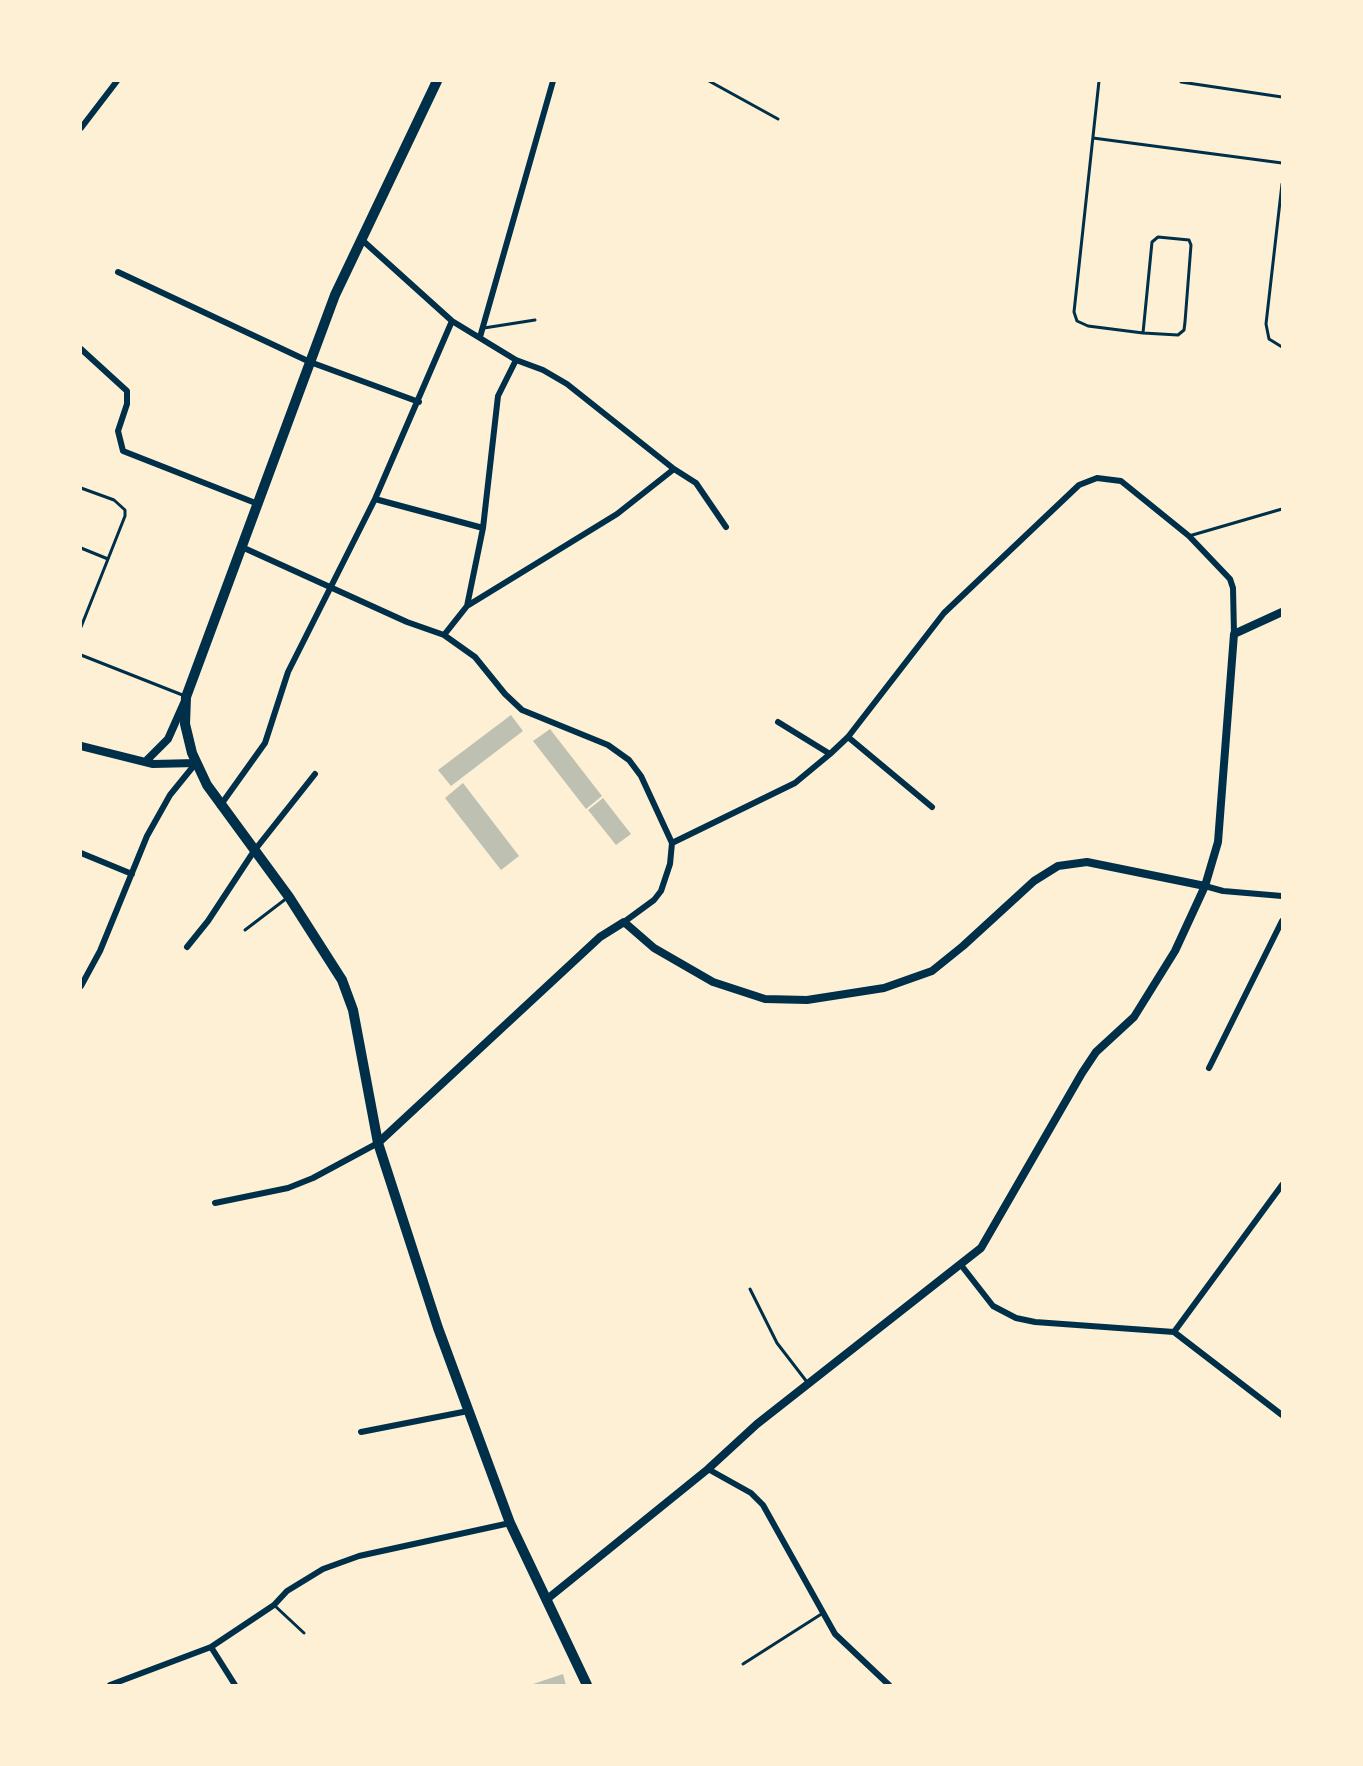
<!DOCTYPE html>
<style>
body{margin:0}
#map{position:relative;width:1363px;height:1766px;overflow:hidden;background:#fdf0d5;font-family:Quicksand,sans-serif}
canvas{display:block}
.frame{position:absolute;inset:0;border:82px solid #fdf0d5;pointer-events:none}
</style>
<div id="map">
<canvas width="1363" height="1766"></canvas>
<div class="frame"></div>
</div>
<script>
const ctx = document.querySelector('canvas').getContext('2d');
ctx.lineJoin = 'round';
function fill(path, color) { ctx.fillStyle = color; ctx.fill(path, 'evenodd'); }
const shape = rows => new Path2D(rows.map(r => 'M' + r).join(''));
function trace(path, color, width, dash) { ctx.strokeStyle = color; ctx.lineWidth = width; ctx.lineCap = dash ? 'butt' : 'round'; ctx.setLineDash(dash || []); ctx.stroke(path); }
const building = shape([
 [511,715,523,731,451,786,438,770],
 [550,729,602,796,586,809,533,741],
 [463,783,519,856,501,870,445,798],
 [603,798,631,834,616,845,588,810],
 [563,1674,566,1685,530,1685]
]);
const service = shape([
 [709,81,778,119],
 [1099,81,1074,312,1077,321,1088,326,1143,333,1178,335,1184,330,1185,322,1191,245,1189,240,1158,237,1152,242,1143,333],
 [1181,82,1282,97],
 [1093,138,1282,163],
 [1282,184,1266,324,1269,339,1282,347],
 [484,328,535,320],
 [81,488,114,500,125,510,125,516,108,559],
 [1189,536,1282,509],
 [81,548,108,559,81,627],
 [81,655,185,696],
 [245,930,287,898],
 [750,1289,777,1343,807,1382],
 [274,1605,304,1633],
 [743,1664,823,1613]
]);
const minor = shape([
 [81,128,117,81],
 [361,239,452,321,516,360,543,370,567,384,674,469,617,514,467,606,444,635],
 [118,272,310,362,419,402],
 [480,337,553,81],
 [81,349,127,391,127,404,118,431,123,451,258,504],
 [674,469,696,483,726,527],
 [375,499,483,528],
 [244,548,407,622,444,635,475,657,505,694,522,710,608,745,629,760,641,776,672,843,670,864,661,891,654,900,624,922],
 [467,606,483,528,498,396,516,360],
 [778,722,830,754],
 [848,737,932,807],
 [220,806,265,743,288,672,375,499,452,321],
 [672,843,795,783,830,754,848,737,944,613,1079,485,1097,478,1121,481,1189,536,1230,579,1233,588,1234,634],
 [81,853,132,874],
 [1205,886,1223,891,1282,896],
 [187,947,208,921,254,851,315,774],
 [81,986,100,951,147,836,170,795,196,763],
 [1209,1068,1282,921],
 [215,1203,288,1188,313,1178,378,1143],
 [961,1265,993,1306,1016,1318,1035,1322,1174,1332,1282,1415],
 [1174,1332,1282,1185],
 [361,1432,468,1411],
 [708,1469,751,1493,763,1505,835,1634,889,1685],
 [211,1647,235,1685],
 [110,1685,211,1647,274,1605,287,1591,323,1569,359,1556,510,1523]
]);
const tertiary = shape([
 [81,746,153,764,196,763],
 [145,762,168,739,184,703],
 [378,1143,600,937,624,922,654,948,713,982,765,999,807,1000,884,988,932,971,963,946,1034,881,1058,866,1087,862,1205,886],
 [546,1600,708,1469,757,1424,981,1248,1082,1073,1096,1052,1134,1017,1175,951,1205,886,1218,842,1234,634,1282,612]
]);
const trunk = shape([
 [437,81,335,295,186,697,185,724,192,753,207,785,289,897,342,980,353,1010,378,1143,438,1328,510,1523,587,1685]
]);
fill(building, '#bec0b2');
trace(service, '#003049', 3);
trace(minor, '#003049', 6);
trace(tertiary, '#003049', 8);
trace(trunk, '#003049', 10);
</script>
